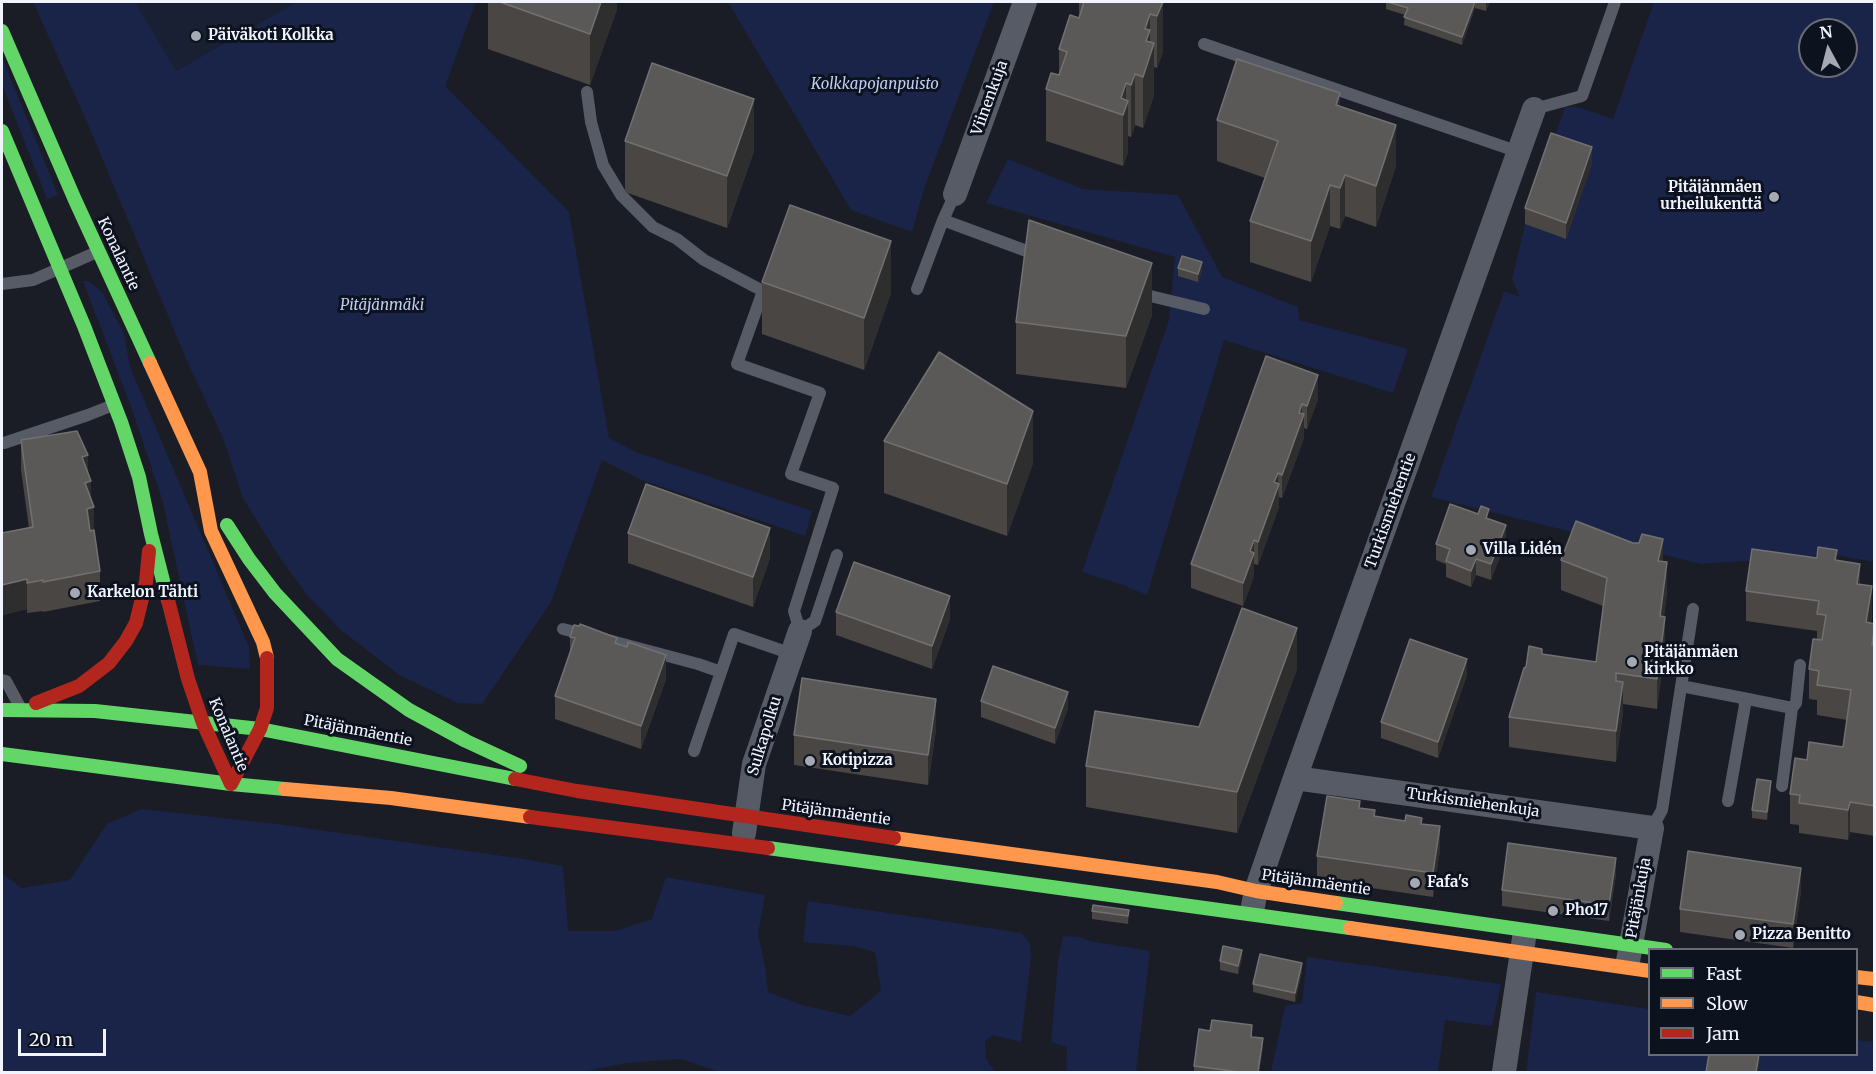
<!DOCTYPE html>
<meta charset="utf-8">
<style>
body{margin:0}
#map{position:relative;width:1876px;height:1074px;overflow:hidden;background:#1a1d25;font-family:Merriweather,serif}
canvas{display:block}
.frame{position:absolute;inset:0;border:3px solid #f0f4ff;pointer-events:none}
.legend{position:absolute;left:1648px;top:948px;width:210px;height:108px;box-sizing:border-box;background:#0d121f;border:2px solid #686c79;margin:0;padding:8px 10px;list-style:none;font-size:18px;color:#f0f4ff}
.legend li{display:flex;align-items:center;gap:12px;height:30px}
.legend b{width:30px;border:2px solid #686c79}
.north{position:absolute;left:1798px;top:18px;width:60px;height:60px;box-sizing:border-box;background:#0d121f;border:2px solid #686c79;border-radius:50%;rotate:353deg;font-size:16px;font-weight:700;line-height:24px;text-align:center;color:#f0f4ff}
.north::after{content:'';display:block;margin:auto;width:21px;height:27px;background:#a5a9b3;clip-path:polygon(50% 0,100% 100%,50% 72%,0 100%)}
.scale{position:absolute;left:18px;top:1029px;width:88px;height:27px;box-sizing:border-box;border:3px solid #f0f4ff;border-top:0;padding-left:8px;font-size:18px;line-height:21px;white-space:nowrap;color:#f0f4ff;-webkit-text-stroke:4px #0d121f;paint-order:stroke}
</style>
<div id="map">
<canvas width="1876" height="1074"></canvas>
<div class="frame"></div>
<ul class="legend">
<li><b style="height:8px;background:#63d668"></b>Fast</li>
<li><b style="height:8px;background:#ff974d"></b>Slow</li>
<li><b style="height:8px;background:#b3261e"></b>Jam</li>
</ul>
<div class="north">N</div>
<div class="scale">20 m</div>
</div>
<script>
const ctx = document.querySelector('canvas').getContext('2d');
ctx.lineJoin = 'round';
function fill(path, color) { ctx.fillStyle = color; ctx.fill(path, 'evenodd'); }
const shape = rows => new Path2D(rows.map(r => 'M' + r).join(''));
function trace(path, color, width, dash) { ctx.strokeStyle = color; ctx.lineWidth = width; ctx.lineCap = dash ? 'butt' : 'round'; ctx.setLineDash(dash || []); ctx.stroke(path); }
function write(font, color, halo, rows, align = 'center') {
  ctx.font = font + ' Merriweather,serif'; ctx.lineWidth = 6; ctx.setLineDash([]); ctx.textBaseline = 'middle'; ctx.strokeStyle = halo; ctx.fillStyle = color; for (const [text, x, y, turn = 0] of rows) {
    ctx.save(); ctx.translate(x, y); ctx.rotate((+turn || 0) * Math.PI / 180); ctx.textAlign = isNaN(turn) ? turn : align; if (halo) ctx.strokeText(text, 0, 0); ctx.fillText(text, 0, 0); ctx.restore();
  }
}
const built = shape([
 [135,2,297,2,176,71]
]);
const green = shape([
 [33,2,135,2,176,71,297,2,476,2,445,86,569,212,609,438,636,452,812,511,805,536,642,480,602,460,551,602,482,704,457,703,398,674,341,630,307,595,280,558,243,498,223,438,187,361,87,122],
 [728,2,994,2,924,189,912,232,851,210],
 [1654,2,1874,2,1874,562,1835,555,1701,564,1431,497,1504,291,1520,297,1512,280,1525,224,1565,107,1578,107,1613,119],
 [1810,30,1846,30,1846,66,1810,66],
 [2,57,58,195,47,199,2,85],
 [1008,159,1083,189,1178,195,1222,277,1298,307,1299,320,1408,349,1393,393,1224,340,1147,595,1120,584,1082,572,1169,320,1175,257,986,203],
 [83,281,88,281,102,292,124,334,130,367,249,647,250,669,198,665,162,499,131,407],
 [142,809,277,824,524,859,563,866,568,931,615,931,652,919,666,877,765,895,758,934,765,966,768,992,802,1005,850,1016,881,991,875,952,853,946,803,942,808,901,1022,933,1030,943,1031,958,1021,1042,993,1035,985,1041,986,1058,995,1072,718,1072,682,1059,626,1063,583,1072,2,1072,2,874,22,888,70,880,107,824],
 [1063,936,1079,937,1089,941,1150,951,1136,1072,1066,1072,1067,1047,1051,1042,1058,961],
 [1307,957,1501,984,1492,1026,1445,1020,1438,1072,1271,1072,1285,1006,1302,1003],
 [1536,992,1649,1009,1650,1054,1856,1054,1857,1040,1874,1042,1874,1072,1526,1072]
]);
const lane = shape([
 [1204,44,1519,152],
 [587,92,591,122,603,165,621,195,653,227,677,239,704,260,763,291,737,364,820,393,791,474,833,488,794,611,800,631,815,621,837,555],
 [1534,109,1582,96,1615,2],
 [943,220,1040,256],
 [2,284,33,280,97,252],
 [917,289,943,220,955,194],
 [1138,293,1204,309],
 [4,443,88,415,113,405],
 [563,629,587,635],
 [604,639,698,664,721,672],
 [2,680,6,681,20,707],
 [1681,686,1743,698,1745,705,1728,801],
 [1743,698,1792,708,1796,703,1800,665],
 [694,751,734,634,792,654],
 [1782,786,1792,708],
 [1652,828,1662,810,1693,609]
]);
const street = shape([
 [955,194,1025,2],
 [1295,778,1652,828,1628,961],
 [744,833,754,764,800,631],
 [1253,906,1256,891,1295,778,1534,109],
 [1504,1072,1524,938]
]);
const fast = shape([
 [2,31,75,200,150,363],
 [2,131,84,326,121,422,139,477,151,534,168,600],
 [227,525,249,559,275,593,337,659,409,710,466,741,520,766],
 [2,710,95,711,260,729,515,779],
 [2,754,231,784,285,789],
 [768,848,1350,928],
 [1336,903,1666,950]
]);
const slow = shape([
 [150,363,200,472,211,531,263,642,267,658],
 [285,789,391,798,530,817],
 [894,838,1217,882,1256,891,1336,903],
 [1350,928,1650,971],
 [1856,977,1874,979],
 [1856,1002,1874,1005]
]);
const jam = shape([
 [168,600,188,679,203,723,231,784],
 [36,703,79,686,109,663,126,641,136,623,146,582,149,551],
 [515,779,577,791,894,838],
 [231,784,260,729,267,708,267,658],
 [530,817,768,848]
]);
const wall = shape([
 [488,2,617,2,617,9,590,85,488,49],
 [1079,2,1163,2,1163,52,1157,68,1154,67,1154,95,1143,128,1135,125,1131,137,1128,136,1128,152,1123,166,1046,141,1046,89,1059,75,1059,49,1079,18],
 [1386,2,1490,2,1486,11,1475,8,1462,45,1404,25,1405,15,1386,9],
 [1340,106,1396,166,1376,227,1345,216,1340,229,1330,226,1311,282,1250,262,1250,221,1265,178,1217,161,1217,120],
 [625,141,754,151,727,228,625,192],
 [1592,163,1566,239,1525,224,1525,208],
 [1178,268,1202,271,1198,282,1178,276],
 [762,282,891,293,864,370,762,334],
 [1152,315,1126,388,1016,374,1016,322],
 [1266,356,1318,399,1307,429,1304,428,1304,438,1282,498,1279,497,1279,507,1258,565,1254,564,1254,576,1243,606,1191,588,1191,564],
 [21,440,88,474,94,533,100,571,100,601,43,612,43,611,27,613,27,609,2,615,2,530,2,533,29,528,21,470],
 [884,441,1033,463,1007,536,884,493],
 [1489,519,1506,541,1491,580,1476,575,1471,587,1446,577,1446,564,1436,560,1436,544],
 [628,533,770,558,753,607,628,563],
 [1561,560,1663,562,1667,592,1664,616,1665,647,1657,709,1623,704,1623,712,1616,762,1509,747,1509,717,1526,667,1542,654,1596,662,1603,606,1561,590],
 [1837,561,1860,584,1872,616,1871,623,1875,624,1875,836,1850,832,1848,840,1799,833,1799,825,1790,824,1790,794,1807,760,1843,747,1847,720,1817,715,1817,700,1809,699,1809,669,1817,639,1817,631,1746,621,1746,591],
 [836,612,950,619,932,669,836,635],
 [570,637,617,644,666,679,641,749,555,719,555,696,570,653],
 [1297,669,1237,833,1086,807,1086,766,1199,727],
 [1467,675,1438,758,1381,738,1381,722],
 [981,701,1068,708,1055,744,981,717],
 [936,729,928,785,794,765,794,735],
 [1771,789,1767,820,1752,818,1752,810],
 [1360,808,1375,817,1422,824,1440,850,1433,897,1317,880,1317,856],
 [1616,874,1609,921,1502,906,1502,890],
 [1801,891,1793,948,1680,932,1680,909],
 [1129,910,1128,924,1092,919,1092,911],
 [1242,958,1238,974,1220,970,1220,961],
 [1302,971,1295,1002,1253,992,1253,984],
 [1210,1031,1252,1033,1252,1037,1263,1046,1259,1072,1194,1072,1194,1066]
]);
const shadedWall = shape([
 [601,2,617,2,617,9,590,85,590,34],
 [1163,2,1163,52,1157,68,1157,16],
 [1475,2,1475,8,1462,45,1462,37],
 [1487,2,1490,2,1486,11,1486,3],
 [1150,14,1150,56,1154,43,1154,95,1143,128,1143,77,1145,29],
 [1135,74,1135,125,1131,137,1131,85],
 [1126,83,1126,106,1128,101,1128,152,1123,166,1123,115,1121,98],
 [1340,93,1340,134,1336,105],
 [754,99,754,151,727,228,727,176],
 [1396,125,1396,166,1376,227,1376,186],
 [1592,147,1592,163,1566,239,1566,223],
 [1345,175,1345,216,1340,229,1340,188],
 [1330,185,1330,226,1311,282,1311,241],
 [891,241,891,293,864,370,864,318],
 [1202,262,1202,271,1198,282,1198,274],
 [1152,263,1152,315,1126,388,1126,336],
 [1318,375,1318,399,1307,429,1307,406],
 [1302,404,1302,419,1304,414,1304,438,1282,498,1282,475],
 [1033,411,1033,463,1007,536,1007,484],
 [88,455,88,482,91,481,91,508,94,507,94,537,87,540,82,457],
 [1278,473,1279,507,1258,565,1258,542,1274,482],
 [1506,525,1506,541,1491,580,1491,564],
 [770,528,770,558,753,607,753,577],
 [1663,539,1663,569,1658,561],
 [1254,540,1254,576,1243,606,1243,583,1250,551],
 [1476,559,1476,575,1471,587,1471,571],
 [1667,562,1667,592,1660,646,1660,616],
 [1860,564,1860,594,1857,584],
 [27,579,27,609,2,615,2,585],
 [1872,586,1872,616,1866,652,1866,622],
 [950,596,950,619,932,669,932,646],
 [1665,617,1665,647,1657,709,1657,679],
 [1875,627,1875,657,1872,645],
 [1297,628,1297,669,1237,833,1237,792],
 [666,655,666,679,641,749,641,726],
 [1467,659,1467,675,1438,758,1438,742],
 [1623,682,1623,712,1616,762,1616,731],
 [1068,692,1068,708,1055,744,1055,728],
 [936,699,936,729,928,785,928,755],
 [1771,781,1771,789,1767,820,1767,812],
 [1850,802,1850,832,1848,840,1848,810],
 [1440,826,1440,850,1433,897,1433,873],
 [1616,858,1616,874,1609,921,1609,905],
 [1801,868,1801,891,1793,948,1793,924],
 [1242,950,1242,958,1238,974,1238,966],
 [1302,963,1302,971,1295,1002,1295,993],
 [1263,1038,1263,1046,1259,1072,1258,1072],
 [1759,1054,1760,1059,1758,1072,1756,1072]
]);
const building = shape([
 [500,2,601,2,590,34,500,2],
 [1084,2,1163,2,1157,16,1150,14,1145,29,1150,30,1146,41,1154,43,1143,77,1135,74,1131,85,1126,83,1121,98,1128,101,1123,115,1046,89,1051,73,1059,75,1067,52,1059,49,1070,15,1079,18,1084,2],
 [1388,2,1475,2,1462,37,1404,17,1408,8,1388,2],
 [1237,59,1340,93,1336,105,1396,125,1376,186,1345,175,1340,188,1330,185,1311,241,1250,221,1278,141,1217,120,1237,59],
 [652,63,754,99,727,176,625,141,652,63],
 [1551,133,1592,147,1566,223,1525,208,1551,133],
 [790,205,891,241,864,318,762,282,790,205],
 [1029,220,1152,263,1126,336,1016,322,1029,220],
 [1182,256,1202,262,1198,274,1178,268,1182,256],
 [939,352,1033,411,1007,484,884,441,939,352],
 [1266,356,1318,375,1307,406,1302,404,1299,413,1304,414,1282,475,1278,473,1274,482,1279,484,1258,542,1254,540,1250,551,1254,553,1243,583,1191,564,1266,356],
 [77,431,88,455,82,457,91,481,85,483,94,507,87,509,90,531,94,530,100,571,43,582,43,580,27,583,27,579,2,585,2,530,2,533,33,527,21,440,77,431],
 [646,484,770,528,753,577,628,533,646,484],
 [1450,504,1478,514,1481,506,1489,509,1486,518,1506,525,1491,564,1476,559,1471,571,1446,561,1450,549,1436,544,1450,504],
 [1576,521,1633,543,1639,543,1642,534,1663,539,1658,561,1667,562,1660,616,1665,617,1657,679,1616,673,1616,681,1623,682,1616,731,1509,717,1524,668,1526,667,1529,646,1542,649,1542,654,1596,662,1607,578,1561,560,1576,521],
 [1818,547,1837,550,1835,560,1860,564,1857,584,1872,586,1866,622,1875,624,1872,645,1875,642,1875,806,1850,802,1848,810,1799,803,1800,795,1790,794,1795,758,1807,760,1809,742,1843,747,1851,690,1817,685,1819,671,1809,669,1813,639,1822,640,1826,615,1817,614,1819,601,1746,591,1752,549,1817,558,1818,547],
 [854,562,950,596,932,646,836,612,854,562],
 [1242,608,1297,628,1237,792,1086,766,1095,711,1199,727,1242,608],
 [580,624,617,638,615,643,627,647,628,642,666,655,641,726,555,696,575,638,570,637,574,625,579,626,580,624],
 [1410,639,1467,659,1438,742,1381,722,1410,639],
 [993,666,1068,692,1055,728,981,701,993,666],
 [802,678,936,699,928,755,794,735,802,678],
 [1757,779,1771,781,1767,812,1752,810,1757,779],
 [1327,796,1360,801,1359,808,1375,810,1374,816,1405,821,1406,815,1422,818,1421,824,1440,826,1433,873,1317,856,1327,796],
 [1508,843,1616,858,1609,905,1502,890,1508,843],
 [1688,851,1801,868,1793,924,1680,909,1688,851],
 [1093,905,1129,910,1128,916,1092,911,1093,905],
 [1223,946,1242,950,1238,966,1220,961,1223,946],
 [1260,954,1302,963,1295,993,1253,984,1260,954],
 [1212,1020,1252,1025,1251,1037,1263,1038,1258,1072,1239,1072,1194,1066,1199,1029,1210,1031,1212,1020],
 [1709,1054,1759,1054,1756,1072,1706,1072,1709,1054]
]);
const markers = [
 [196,36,6,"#a5a9b3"],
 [1774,197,6,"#a5a9b3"],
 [1471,550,6,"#a5a9b3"],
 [75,593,6,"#a5a9b3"],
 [1632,662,6,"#a5a9b3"],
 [810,761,6,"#a5a9b3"],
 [1415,883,6,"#a5a9b3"],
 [1553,911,6,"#a5a9b3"],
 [1740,935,6,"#a5a9b3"]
];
const poiNames = [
 ["Päiväkoti Kolkka",208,36],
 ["Pitäjänmäen",1762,188,"right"],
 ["urheilukenttä",1762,205,"right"],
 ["Villa Lidén",1483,550],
 ["Karkelon Tähti",87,593],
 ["Pitäjänmäen",1644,653],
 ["kirkko",1644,670],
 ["Kotipizza",822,761],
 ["Fafa's",1427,883],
 ["Pho17",1565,911],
 ["Pizza Benitto",1752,935]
];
const parkNames = [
 ["Kolkkapojanpuisto",875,85],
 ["Pitäjänmäki",382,306]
];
const streetNames = [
 ["Viinenkuja",990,98,-70],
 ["Konalantie",118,254,65],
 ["Turkismiehentie",1391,511,-70],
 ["Pitäjänmäentie",358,731,11],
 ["Konalantie",228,735,67],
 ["Sulkapolku",765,736,-73],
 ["Turkismiehenkuja",1473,803,8],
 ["Pitäjänmäentie",836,813,8],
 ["Pitäjänmäentie",1316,883,8],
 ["Pitäjänkuja",1639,898,-80]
];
fill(built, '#1a2033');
fill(green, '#192448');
trace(lane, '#575b65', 12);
trace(street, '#575b65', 24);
trace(fast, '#63d668', 14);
trace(slow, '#ff974d', 14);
trace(jam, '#b3261e', 14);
fill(wall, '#494644');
fill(shadedWall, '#2e2e2f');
fill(building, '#5b5958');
trace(building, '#727172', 1.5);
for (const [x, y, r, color] of markers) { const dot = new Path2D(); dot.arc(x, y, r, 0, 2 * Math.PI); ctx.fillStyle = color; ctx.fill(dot); trace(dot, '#0d121f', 2); }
write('bold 15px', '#f0f4ff', '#0d121f', poiNames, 'left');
write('italic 15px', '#bfcdf3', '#0d121f', parkNames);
write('15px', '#f0f4ff', '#0d121f', streetNames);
</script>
